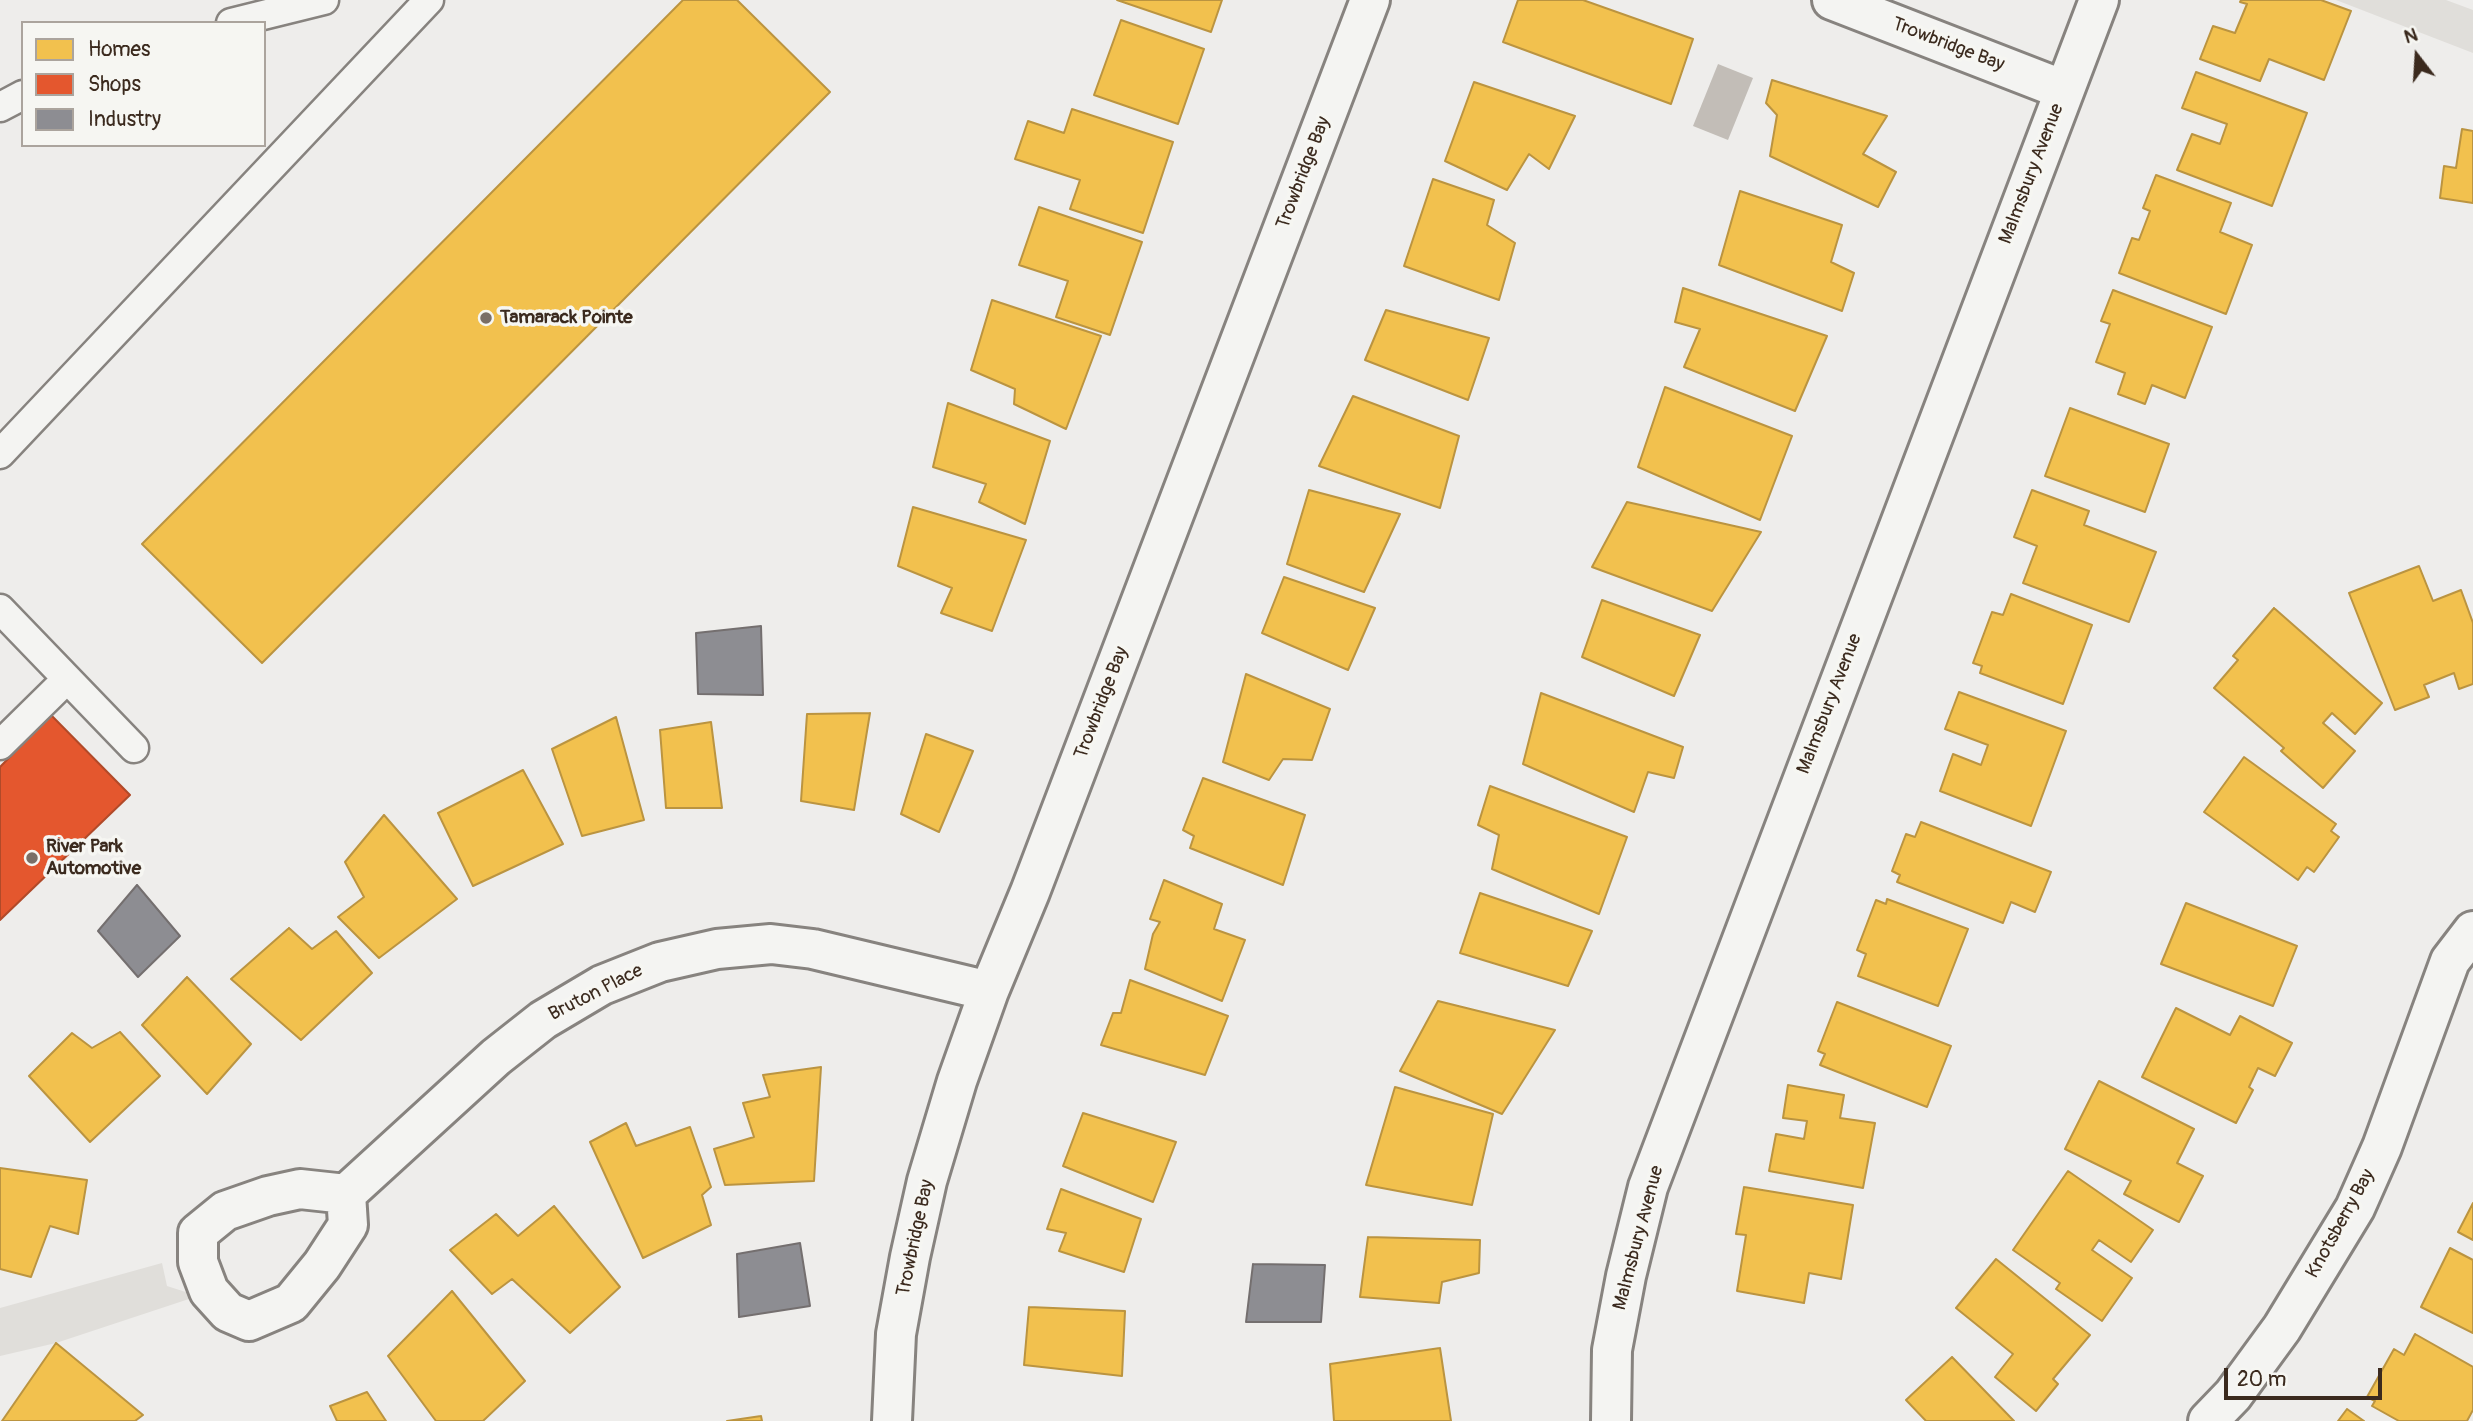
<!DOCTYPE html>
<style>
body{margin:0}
#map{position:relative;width:2473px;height:1421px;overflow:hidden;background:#eeedeb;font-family:Pangolin,sans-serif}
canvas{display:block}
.legend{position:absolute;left:21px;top:21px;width:245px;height:126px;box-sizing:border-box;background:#f6f6f2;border:2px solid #aba49d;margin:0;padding:9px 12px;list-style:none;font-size:21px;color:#3b2a1e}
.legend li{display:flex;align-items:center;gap:14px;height:35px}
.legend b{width:35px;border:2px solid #aba49d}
.north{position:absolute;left:2382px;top:21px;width:70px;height:70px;-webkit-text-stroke:5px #f6f6f2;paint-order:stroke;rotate:343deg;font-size:19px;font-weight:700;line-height:28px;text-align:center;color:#3b2a1e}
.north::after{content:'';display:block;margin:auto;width:24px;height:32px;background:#3b2a1e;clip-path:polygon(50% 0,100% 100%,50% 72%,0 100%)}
.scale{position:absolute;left:2224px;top:1368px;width:158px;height:32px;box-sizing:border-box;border:4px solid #3b2a1e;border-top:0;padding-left:9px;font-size:21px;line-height:24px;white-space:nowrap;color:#3b2a1e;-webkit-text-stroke:5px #f6f6f2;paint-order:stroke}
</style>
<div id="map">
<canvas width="2473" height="1421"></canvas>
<ul class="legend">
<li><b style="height:19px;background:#f2c14e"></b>Homes</li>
<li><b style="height:19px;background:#e4572e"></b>Shops</li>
<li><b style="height:19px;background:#8d8d92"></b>Industry</li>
</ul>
<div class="north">N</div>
<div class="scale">20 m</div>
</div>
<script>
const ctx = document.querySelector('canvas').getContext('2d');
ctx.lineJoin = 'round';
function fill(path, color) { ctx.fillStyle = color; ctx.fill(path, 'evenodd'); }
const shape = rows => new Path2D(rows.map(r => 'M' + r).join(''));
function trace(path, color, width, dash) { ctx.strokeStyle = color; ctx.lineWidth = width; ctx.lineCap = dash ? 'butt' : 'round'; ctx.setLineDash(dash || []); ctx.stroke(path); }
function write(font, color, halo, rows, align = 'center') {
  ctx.font = font + ' Pangolin,sans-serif'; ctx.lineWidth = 7; ctx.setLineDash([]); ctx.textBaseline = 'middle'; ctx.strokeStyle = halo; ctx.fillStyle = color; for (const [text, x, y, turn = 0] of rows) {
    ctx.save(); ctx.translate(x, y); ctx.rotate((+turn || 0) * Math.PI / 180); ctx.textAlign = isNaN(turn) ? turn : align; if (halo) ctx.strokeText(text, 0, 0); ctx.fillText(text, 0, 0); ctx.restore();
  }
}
const green = shape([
 [2336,0,2446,0,2473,10,2473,53],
 [162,1263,167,1286,198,1296,56,1343,0,1356,0,1308]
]);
const water = shape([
 [1718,64,1753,78,1728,140,1693,126]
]);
const homes = shape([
 [683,0,737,0,830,92,262,663,142,544,683,0],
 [1117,0,1222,0,1211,32,1117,0],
 [1518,0,1583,0,1693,39,1671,104,1503,42,1518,0],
 [2241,0,2321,0,2351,11,2324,80,2269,59,2260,81,2200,59,2213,26,2235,33,2247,4,2240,2,2241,0],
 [1121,20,1204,49,1178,124,1094,95,1121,20],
 [2196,72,2307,113,2272,206,2177,170,2192,134,2220,144,2227,124,2182,108,2196,72],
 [1772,80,1887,116,1863,154,1896,172,1878,207,1770,156,1777,115,1766,103,1772,80],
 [1474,82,1575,116,1549,169,1529,154,1507,190,1445,161,1474,82],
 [1072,109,1173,142,1143,233,1070,209,1080,180,1015,159,1028,121,1064,133,1072,109],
 [2462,129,2473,131,2473,203,2440,198,2444,166,2456,168,2462,129],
 [2156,175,2231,203,2220,232,2252,245,2226,314,2119,273,2132,238,2139,240,2150,211,2143,208,2156,175],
 [1433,179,1494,200,1487,225,1515,243,1499,300,1404,266,1433,179],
 [1740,191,1842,225,1831,262,1854,273,1842,311,1719,265,1740,191],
 [1039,207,1142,242,1110,335,1056,317,1068,281,1019,265,1039,207],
 [1683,288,1827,336,1795,411,1684,367,1700,329,1675,322,1683,288],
 [2113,290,2212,327,2185,398,2152,385,2145,404,2118,394,2125,373,2096,362,2110,324,2101,321,2113,290],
 [992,300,1101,336,1066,429,1014,404,1015,389,971,370,992,300],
 [1386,310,1489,338,1468,400,1365,360,1386,310],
 [1665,387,1792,436,1760,520,1638,467,1665,387],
 [1353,396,1459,436,1440,508,1319,466,1353,396],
 [948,403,1050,441,1025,524,979,502,986,484,933,467,948,403],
 [2070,408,2169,444,2145,512,2045,476,2070,408],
 [1309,490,1400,514,1364,592,1287,564,1309,490],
 [2032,490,2089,511,2084,525,2156,552,2129,622,2023,583,2037,546,2014,537,2032,490],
 [1627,502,1761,532,1712,611,1592,567,1627,502],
 [913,507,1026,540,992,631,941,613,952,588,898,566,913,507],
 [2419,566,2433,601,2461,590,2473,623,2473,684,2459,689,2454,673,2424,685,2429,697,2395,710,2349,593,2419,566],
 [1284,577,1375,608,1348,670,1262,633,1284,577],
 [2011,594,2092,625,2063,704,1980,673,1982,666,1973,663,1992,612,2003,615,2011,594],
 [1602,600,1700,635,1674,696,1582,657,1602,600],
 [2274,608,2382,703,2355,734,2332,713,2323,723,2355,751,2323,788,2281,751,2284,748,2214,688,2238,660,2233,656,2274,608],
 [1246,674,1330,709,1312,760,1283,759,1269,780,1223,762,1246,674],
 [1959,692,2066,731,2031,826,1940,791,1953,754,1981,765,1988,745,1945,729,1959,692],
 [1541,693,1683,747,1674,778,1648,772,1634,812,1523,764,1541,693],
 [870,713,854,810,801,801,807,714,870,713],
 [616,717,644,820,582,836,552,749,616,717],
 [711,722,722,808,666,808,660,730,711,722],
 [926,734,973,751,939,832,901,814,926,734],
 [2244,757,2336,824,2331,831,2339,837,2314,872,2307,867,2298,880,2204,812,2244,757],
 [523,770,563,844,473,886,438,813,523,770],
 [1203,778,1305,815,1283,885,1190,848,1194,836,1183,830,1203,778],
 [1490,786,1627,837,1599,914,1492,869,1499,835,1478,825,1490,786],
 [384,815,457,899,379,958,338,917,364,897,345,862,384,815],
 [1921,822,2051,872,2035,912,2011,902,2003,923,1897,882,1900,875,1892,871,1906,834,1915,837,1921,822],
 [1164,880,1222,904,1214,929,1245,940,1222,1001,1145,969,1153,934,1160,922,1150,919,1164,880],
 [1480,893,1592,931,1568,986,1460,953,1480,893],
 [1887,899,1968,929,1938,1006,1858,976,1866,954,1857,950,1876,900,1886,904,1887,899],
 [2186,903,2297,946,2273,1006,2161,964,2186,903],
 [289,928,312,949,336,931,372,973,301,1040,231,979,289,928],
 [187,977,251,1044,207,1094,142,1025,187,977],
 [1130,980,1228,1016,1205,1075,1101,1045,1113,1013,1121,1013,1130,980],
 [1438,1001,1555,1030,1502,1114,1400,1071,1438,1001],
 [1837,1002,1951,1046,1927,1107,1820,1065,1825,1054,1818,1051,1837,1002],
 [2176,1008,2230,1035,2240,1016,2292,1043,2275,1076,2258,1068,2249,1087,2253,1090,2236,1123,2142,1077,2176,1008],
 [120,1032,160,1076,90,1142,29,1076,72,1033,92,1048,120,1032],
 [821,1067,814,1181,725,1185,714,1149,754,1137,743,1103,770,1097,763,1075,821,1067],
 [2099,1081,2194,1129,2177,1163,2203,1176,2179,1222,2124,1194,2131,1181,2065,1149,2099,1081],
 [1788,1085,1844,1095,1840,1118,1875,1123,1863,1188,1769,1171,1776,1134,1804,1139,1807,1121,1783,1118,1788,1085],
 [1395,1087,1493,1114,1472,1205,1366,1185,1395,1087],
 [1083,1113,1176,1142,1153,1202,1063,1166,1083,1113],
 [626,1123,636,1146,690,1127,711,1187,702,1195,711,1225,643,1258,590,1142,626,1123],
 [0,1168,87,1180,78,1234,50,1226,31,1277,0,1269,0,1168],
 [2068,1171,2153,1230,2131,1262,2099,1240,2092,1250,2132,1278,2102,1321,2056,1289,2060,1283,2013,1250,2068,1171],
 [1744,1187,1853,1205,1841,1279,1809,1273,1804,1303,1737,1291,1746,1235,1736,1234,1744,1187],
 [1061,1189,1141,1219,1124,1272,1059,1251,1066,1233,1047,1229,1061,1189],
 [2473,1203,2473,1240,2458,1232,2473,1203],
 [554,1206,620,1287,570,1333,512,1279,492,1294,450,1250,496,1214,518,1236,554,1206],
 [1368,1237,1480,1240,1479,1273,1442,1282,1439,1303,1360,1297,1368,1237],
 [2450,1248,2473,1260,2473,1333,2421,1307,2450,1248],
 [1996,1259,2090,1335,2053,1379,2058,1384,2036,1411,1995,1377,2013,1354,1956,1308,1996,1259],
 [452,1291,525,1381,483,1421,436,1421,388,1356,452,1291],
 [1029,1307,1125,1311,1122,1376,1024,1365,1029,1307],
 [2415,1334,2473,1367,2473,1410,2467,1421,2399,1421,2372,1406,2375,1401,2367,1397,2394,1349,2404,1355,2415,1334],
 [56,1343,143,1415,135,1421,2,1421,56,1343],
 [1440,1348,1451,1421,1334,1421,1330,1364,1440,1348],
 [1952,1357,2014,1421,1926,1421,1906,1400,1952,1357],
 [367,1392,386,1421,337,1421,330,1406,367,1392],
 [2347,1409,2364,1421,2338,1421,2347,1409],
 [761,1416,762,1421,727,1421,761,1416]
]);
const shops = shape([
 [51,715,130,795,0,920,0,767,51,715]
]);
const industry = shape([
 [761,626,763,695,698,694,696,633,761,626],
 [137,885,180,936,138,977,98,931,137,885],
 [800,1243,810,1306,739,1317,737,1254,800,1243],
 [1253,1264,1325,1265,1321,1322,1246,1322,1253,1264]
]);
const service = shape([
 [231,23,324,0],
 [0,107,23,95],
 [0,454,429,0],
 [0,609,134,748],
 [0,745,67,679]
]);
const minor = shape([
 [1832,0,2064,90],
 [346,1194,348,1225,322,1265,291,1303,249,1321,228,1312,209,1291,198,1262,198,1233,225,1211,268,1196,300,1189,346,1194,496,1057,543,1020,602,985,660,962,717,949,771,944,813,949,989,991],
 [892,1421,896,1334,910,1257,927,1181,957,1081,989,991,1030,892,1370,0],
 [1611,1421,1612,1350,1626,1276,1648,1187,2099,0],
 [2208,1421,2233,1395,2282,1328,2355,1208,2382,1147,2450,961,2473,931]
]);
const markers = [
 [486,318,7,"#7a6e66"],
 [32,858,7,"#7a6e66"]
];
const streetNames = [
 ["Trowbridge Bay",1948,45,21],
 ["Trowbridge Bay",1304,173,-69],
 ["Malmsbury Avenue",2032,174,-69],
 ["Trowbridge Bay",1102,703,-69],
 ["Malmsbury Avenue",1830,704,-69],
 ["Bruton Place",596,993,-27],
 ["Knotsberry Bay",2341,1224,-61],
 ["Trowbridge Bay",916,1238,-78],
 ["Malmsbury Avenue",1639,1238,-75]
];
const poiNames = [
 ["Tamarack Pointe",500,318],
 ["River Park",46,847],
 ["Automotive",46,869]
];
fill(green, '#e0deda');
fill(water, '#c2bdb7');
fill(homes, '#f2c14e');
trace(homes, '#bb9440', 2);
fill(shops, '#e4572e');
trace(shops, '#b14a29', 2);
fill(industry, '#8d8d92');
trace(industry, '#746f6f', 2);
trace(service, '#87837f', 33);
trace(minor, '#87837f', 44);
trace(service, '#f4f4f2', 28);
trace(minor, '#f4f4f2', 38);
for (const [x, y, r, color] of markers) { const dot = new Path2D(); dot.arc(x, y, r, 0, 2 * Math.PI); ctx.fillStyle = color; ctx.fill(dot); trace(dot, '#f6f6f2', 2.5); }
write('19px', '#3b2a1e', '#f6f6f2', streetNames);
write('bold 19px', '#3b2a1e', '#f6f6f2', poiNames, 'left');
</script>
